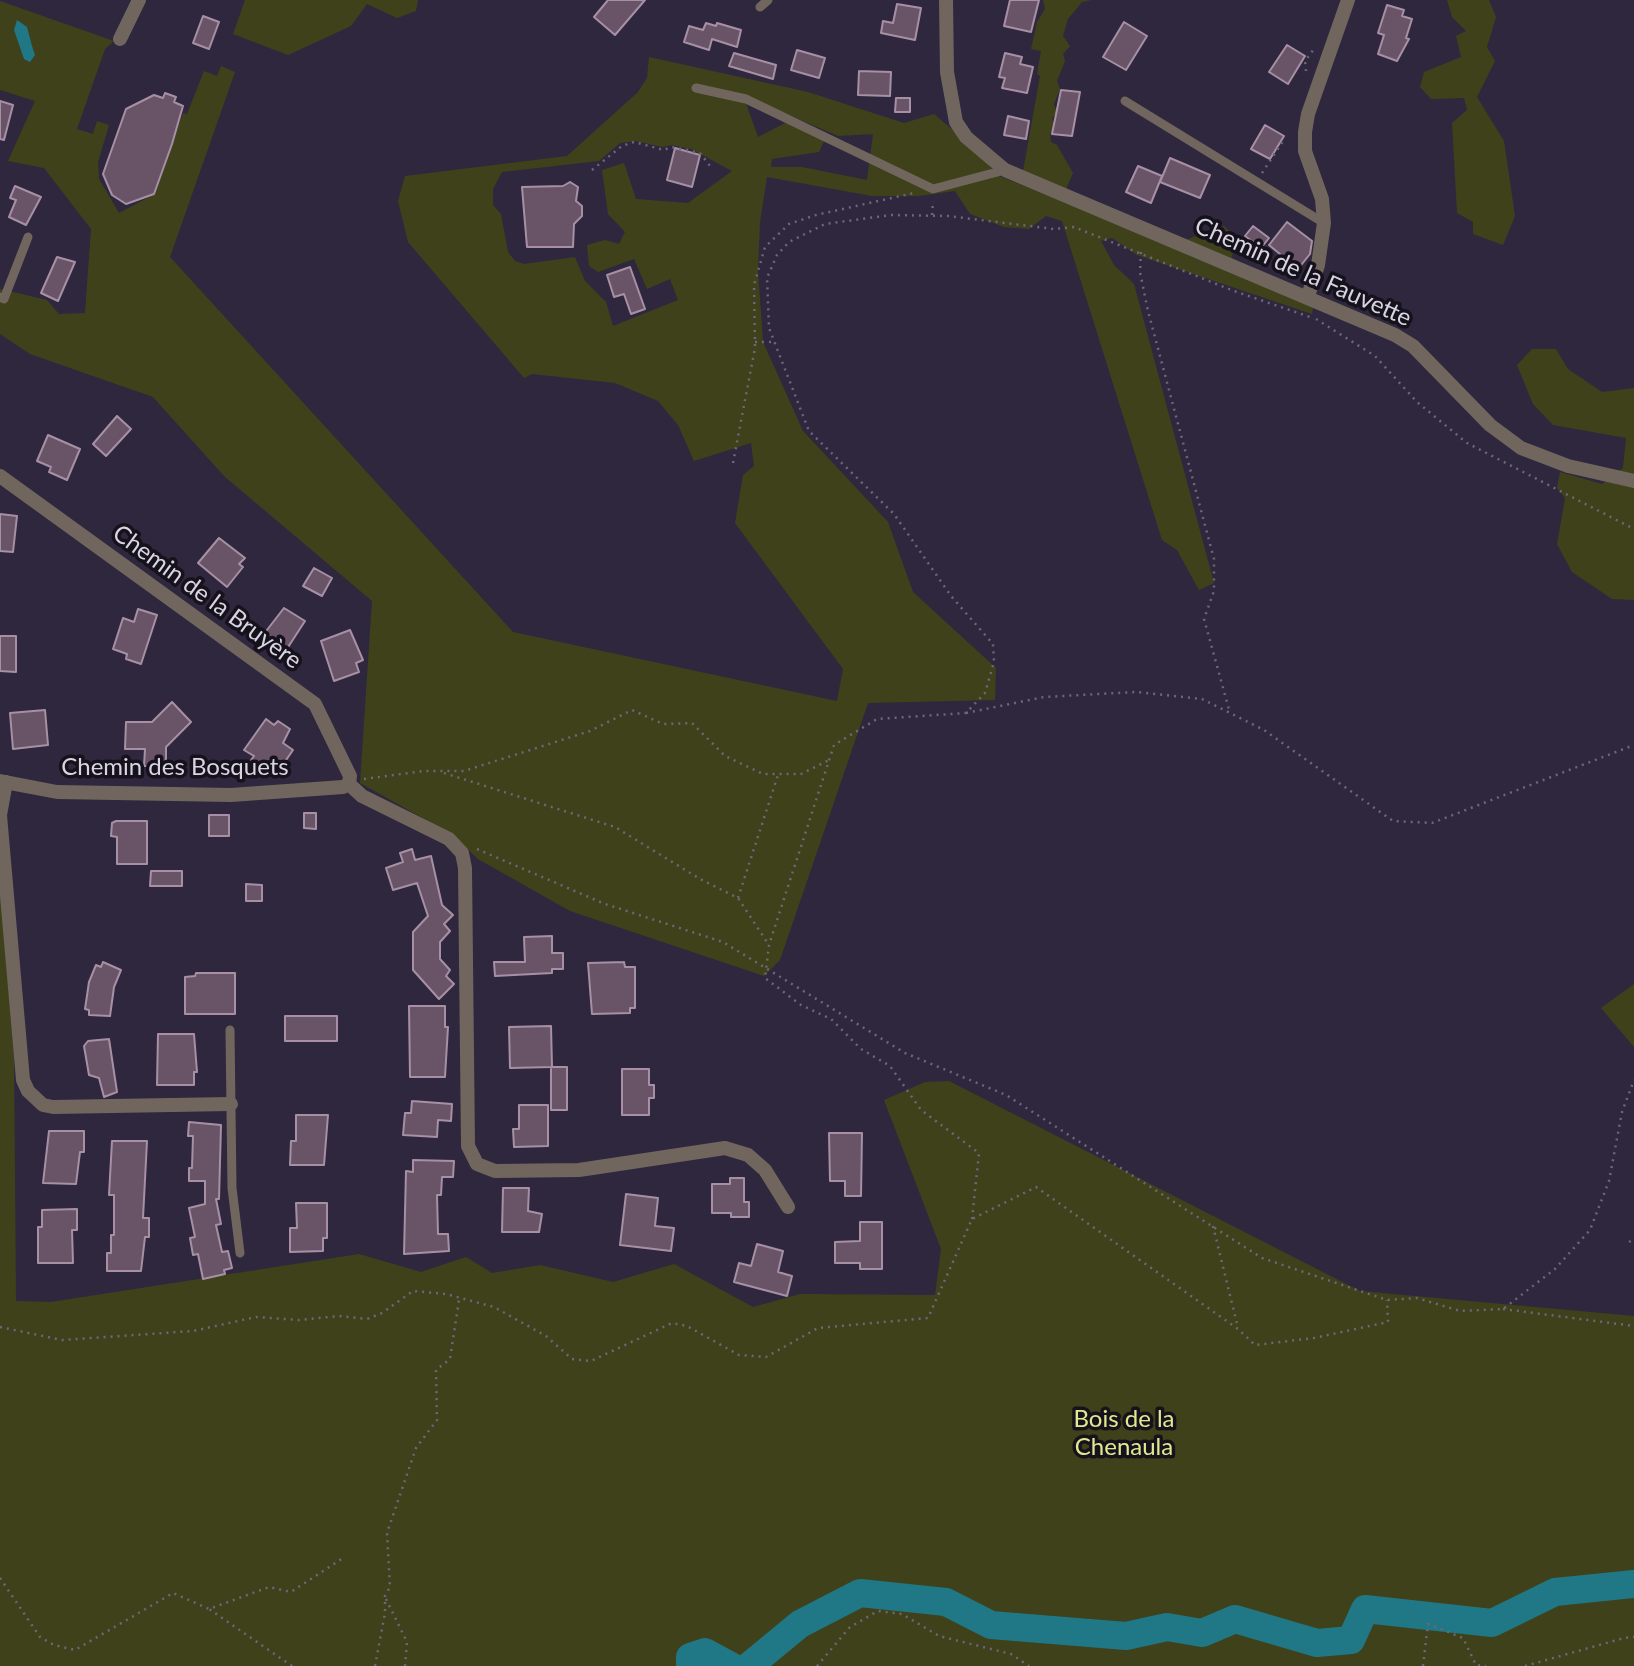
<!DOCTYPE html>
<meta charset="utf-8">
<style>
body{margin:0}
canvas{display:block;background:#2e273d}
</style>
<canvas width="1634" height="1666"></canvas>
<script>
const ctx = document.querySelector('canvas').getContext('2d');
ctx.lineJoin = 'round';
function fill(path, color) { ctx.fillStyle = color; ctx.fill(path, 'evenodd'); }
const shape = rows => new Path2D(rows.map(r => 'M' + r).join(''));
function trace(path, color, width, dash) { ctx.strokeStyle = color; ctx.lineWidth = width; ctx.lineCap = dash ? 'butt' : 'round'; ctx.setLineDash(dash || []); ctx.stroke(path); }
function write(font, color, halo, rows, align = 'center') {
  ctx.font = font + ' Lato,sans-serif'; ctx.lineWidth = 7; ctx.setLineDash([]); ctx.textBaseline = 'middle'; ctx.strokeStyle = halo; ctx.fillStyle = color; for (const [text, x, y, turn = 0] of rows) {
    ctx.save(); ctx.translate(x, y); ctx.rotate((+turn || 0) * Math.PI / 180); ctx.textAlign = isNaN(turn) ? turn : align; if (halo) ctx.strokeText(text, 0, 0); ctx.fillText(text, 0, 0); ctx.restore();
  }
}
const green = shape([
 [245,0,418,0,416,11,397,18,367,4,351,26,288,55,233,34],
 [1043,0,1092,0,1082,2,1068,19,1063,36,1070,46,1063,54,1065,61,1057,81,1060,89,1054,104,1057,114,1052,118,1055,126,1050,134,1051,142,1057,145,1073,173,1066,189,1023,171,1040,76,1037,74,1041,51,1031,49,1037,22,1045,9],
 [1447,0,1489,0,1496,17,1487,47,1495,61,1477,97,1504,141,1515,216,1503,245,1473,234,1473,222,1457,213,1452,123,1467,110,1464,98,1431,99,1420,87,1424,72,1461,57,1456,36,1466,31,1452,17],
 [0,1,114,41,105,49,77,129,93,134,97,121,109,125,98,162,99,179,119,213,155,194,183,113,187,114,204,71,217,76,221,66,235,72,170,257,513,632,837,701,843,669,735,523,743,475,754,466,751,443,694,461,678,425,658,401,615,383,532,374,524,378,408,242,398,201,405,176,567,156,638,92,647,78,649,57,808,92,904,123,934,114,967,142,999,176,1172,245,1224,226,1238,239,1228,267,1314,302,1312,314,1137,255,1112,238,1101,241,1114,265,1134,284,1214,583,1199,590,1177,550,1162,540,1062,221,1046,216,1029,229,1004,227,970,214,955,191,919,196,872,196,767,177,760,222,758,270,763,342,803,431,888,522,913,592,996,668,995,700,868,703,780,960,764,976,570,911,478,859,453,835,360,783,372,601,224,476,153,397,30,354,0,334,0,289,47,300,59,314,85,313,91,229,44,168,8,161,35,101,0,90],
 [743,95,838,136,873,134,867,180,802,167,771,167,772,159,819,152,824,141,789,121,758,137],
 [635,141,663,147,671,145,691,149,732,171,688,203,636,199,624,163,602,170,608,214,625,232,619,244,605,240,587,245,589,266,598,272,634,259,647,289,670,279,678,300,613,326,606,302,585,281,575,257,524,264,515,261,508,252,501,214,493,205,493,189,502,172,599,161,620,143],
 [1532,349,1556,349,1568,369,1602,392,1634,388,1634,600,1612,599,1572,572,1557,544,1565,498,1557,488,1560,472,1602,484,1623,468,1626,438,1553,425,1533,404,1517,365],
 [0,886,14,1058,16,1301,51,1302,359,1254,421,1272,466,1257,492,1273,540,1265,613,1282,674,1264,753,1307,800,1294,935,1295,941,1249,884,1100,925,1082,949,1081,1360,1291,1634,1316,1634,1666,0,1666],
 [1634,984,1634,1047,1601,1008]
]);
const water = shape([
 [17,20,27,27,32,46,35,55,30,62,24,59,14,30]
]);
const river = shape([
 [690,1666,690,1657,705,1652,731,1666],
 [749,1666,800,1624,860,1593,946,1602,991,1625,1126,1636,1167,1627,1202,1633,1235,1619,1317,1643,1351,1640,1365,1609,1492,1623,1555,1592,1634,1584]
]);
const building = shape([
 [608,0,645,0,615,35,594,17,608,0],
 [1010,0,1039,0,1031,32,1004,26,1010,0],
 [897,4,921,8,915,40,881,33,883,21,893,23,897,4],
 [1387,5,1404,10,1402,16,1412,19,1406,38,1409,39,1397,61,1378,54,1384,35,1378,33,1387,5],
 [203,16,219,22,209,49,193,43,203,16],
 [1124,22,1147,36,1126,70,1103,57,1124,22],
 [706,23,716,26,717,23,741,30,737,47,712,39,709,50,684,42,689,26,703,30,706,23],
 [1287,45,1305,56,1288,84,1269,72,1287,45],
 [797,50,825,58,819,78,791,70,797,50],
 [734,53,776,65,773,79,729,66,734,53],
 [1005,53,1022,57,1020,64,1033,67,1027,93,1002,88,1005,78,999,77,1005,53],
 [859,71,891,72,890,96,858,95,859,71],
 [1061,90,1080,92,1072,136,1052,134,1061,90],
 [165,93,176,97,174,102,183,106,172,144,154,194,126,204,112,195,103,174,126,109,154,95,163,98,165,93],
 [896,98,910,98,910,112,895,112,896,98],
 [0,101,13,105,4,140,0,139,0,101],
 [1008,116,1029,121,1026,139,1004,135,1008,116],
 [1265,125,1284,136,1270,159,1251,149,1265,125],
 [675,148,700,155,692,187,667,180,675,148],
 [1170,158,1210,175,1200,198,1160,182,1170,158],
 [1138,166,1162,176,1151,203,1126,192,1138,166],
 [570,182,578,187,576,201,582,206,582,216,574,224,573,247,527,247,522,187,563,186,570,182],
 [15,186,41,197,26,225,9,217,16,200,10,198,15,186],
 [1287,222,1312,241,1310,254,1298,269,1269,245,1287,222],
 [1253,226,1269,238,1261,248,1245,236,1253,226],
 [57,257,75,262,58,301,41,293,57,257],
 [630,267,645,309,631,314,624,294,614,297,607,275,630,267],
 [117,416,131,429,106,456,93,444,117,416],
 [48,435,80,449,67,480,49,472,51,467,37,461,48,435],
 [0,514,17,516,13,552,0,551,0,514],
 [219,538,245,558,239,564,243,567,227,587,198,563,219,538],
 [314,568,332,578,322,596,303,586,314,568],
 [284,608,305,621,283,655,260,639,284,608],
 [138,609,157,615,141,664,126,659,127,654,113,649,123,618,134,622,138,609],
 [350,630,363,660,356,663,359,672,334,681,321,641,350,630],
 [0,636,16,636,16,672,0,671,0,636],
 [172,702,191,722,166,747,166,766,144,766,145,749,125,749,126,722,152,722,172,702],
 [45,710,48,745,13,749,10,713,45,710],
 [266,719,274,725,278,721,290,729,283,743,293,750,282,766,271,759,259,770,249,763,254,756,244,750,266,719],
 [304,813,316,813,316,829,304,828,304,813],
 [209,815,229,815,229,836,209,836,209,815],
 [116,821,147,821,147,864,117,864,117,837,111,836,112,823,116,821],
 [412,849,415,860,431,856,442,905,453,915,444,924,450,931,440,942,440,959,450,970,446,976,454,984,439,999,413,970,413,932,428,916,417,883,393,890,386,868,403,862,400,853,412,849],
 [151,871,182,871,182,886,150,886,151,871],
 [246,884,262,885,262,901,246,901,246,884],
 [552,936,552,953,563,953,563,969,552,969,552,973,495,976,494,962,525,962,524,937,552,936],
 [103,962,121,970,114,987,110,1016,89,1015,89,1010,85,1009,89,982,96,965,101,967,103,962],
 [624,962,625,967,635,967,635,1008,630,1008,630,1013,592,1014,588,963,624,962],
 [196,973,235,973,235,1014,185,1014,185,977,195,976,196,973],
 [409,1006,445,1006,445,1027,448,1027,445,1077,410,1077,409,1006],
 [285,1016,337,1016,337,1041,285,1041,285,1016],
 [551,1026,552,1067,510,1068,509,1027,551,1026],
 [158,1034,194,1034,197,1072,194,1072,194,1085,157,1085,158,1034],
 [109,1039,117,1092,104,1097,99,1078,89,1075,84,1046,88,1041,109,1039],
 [551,1067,567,1067,567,1110,551,1110,551,1067],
 [622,1069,649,1069,649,1085,654,1085,654,1098,649,1098,649,1115,622,1115,622,1069],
 [412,1101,452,1104,451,1121,438,1120,437,1137,403,1135,405,1113,411,1113,412,1101],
 [519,1105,548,1105,548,1146,514,1147,513,1129,519,1129,519,1105],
 [296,1115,328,1115,324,1165,290,1165,291,1141,296,1141,296,1115],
 [189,1122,221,1125,219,1199,216,1199,221,1224,216,1225,222,1252,228,1251,232,1268,224,1270,225,1274,203,1279,198,1254,193,1255,190,1238,195,1237,189,1208,205,1204,205,1181,189,1181,189,1168,192,1168,193,1136,188,1136,189,1122],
 [49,1131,84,1131,84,1152,80,1152,76,1184,43,1183,49,1131],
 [829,1133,862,1133,861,1196,845,1196,845,1181,830,1181,829,1133],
 [112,1141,147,1141,143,1218,149,1218,149,1237,145,1237,141,1271,107,1271,107,1253,111,1253,111,1235,114,1235,114,1195,109,1195,112,1141],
 [413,1160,454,1161,453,1177,442,1177,441,1195,437,1195,438,1234,448,1234,449,1251,404,1254,406,1171,413,1172,413,1160],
 [730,1178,744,1178,744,1202,749,1202,749,1217,731,1217,731,1213,712,1213,712,1184,730,1184,730,1178],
 [503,1188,529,1188,528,1211,542,1214,539,1232,502,1232,503,1188],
 [626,1194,658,1198,655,1226,674,1228,671,1251,620,1245,626,1194],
 [296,1203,327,1203,327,1238,323,1238,323,1251,290,1252,290,1228,297,1228,296,1203],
 [77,1209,77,1230,72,1230,73,1263,38,1263,38,1227,42,1227,42,1210,77,1209],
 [860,1222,882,1222,882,1269,860,1269,860,1263,835,1263,835,1242,860,1241,860,1222],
 [757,1244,783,1251,778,1272,792,1276,787,1296,734,1282,739,1263,751,1266,757,1244]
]);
const path = shape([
 [1306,71,1305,61,1314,49],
 [592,170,622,146,634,142,664,150,671,147,688,150,701,154,710,166],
 [1262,173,1285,138],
 [932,215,933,201],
 [1141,252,1140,272,1148,311,1214,559,1214,591,1204,619,1230,713],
 [1316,319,1375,356,1417,402,1467,443,1634,529],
 [755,342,773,342],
 [733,463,755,348,754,285,765,247,789,224,816,215,914,193],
 [966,713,1044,697,1136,692,1202,699,1264,730,1393,821,1432,823,1634,745],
 [444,773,615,827,700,879,738,898,769,945],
 [364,779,424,771,464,771,590,731,632,710,663,724,692,723,725,756,763,774,801,774,829,760],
 [477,849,605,904,723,942,905,1053,1006,1095,1262,1258,1387,1300,1417,1298,1460,1311,1503,1309,1555,1269,1590,1230,1609,1181,1622,1112,1634,1080],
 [738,898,778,775],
 [972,1219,979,1153,921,1110,890,1066,861,1049,831,1019,801,1005,765,978,769,945,834,745,877,719,966,713,985,693,994,662,993,644,951,596,894,514,809,431,769,328,767,278,777,255,789,242,825,224,891,215,948,216,1054,229,1074,227,1234,291,1310,317],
 [1213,1226,1238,1328],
 [1629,1242,1634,1239],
 [1503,1309,1634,1326],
 [0,1327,62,1340,193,1331,256,1317,299,1320,339,1316,367,1319,382,1313,413,1291,446,1294,494,1307,546,1336,572,1359,591,1361,672,1323,687,1326,739,1355,766,1357,818,1328,928,1318,972,1219,1036,1187,1238,1329,1255,1345,1314,1338,1388,1322,1387,1300],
 [0,1578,40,1637,54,1645,75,1650,173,1593,209,1609],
 [386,1599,407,1642,405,1666],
 [292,1666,209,1609,269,1587,291,1592,343,1558],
 [375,1666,385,1613,385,1596,390,1587,387,1533,416,1448,437,1420,436,1370,450,1359,459,1300],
 [817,1666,850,1627,878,1611,902,1614,939,1636,1011,1654,1029,1666],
 [1423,1666,1428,1624,1463,1638,1476,1665,1486,1666],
 [1525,1666,1624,1638,1634,1637]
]);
const service = shape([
 [760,7,768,0],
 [696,88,746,99,933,189,1005,170],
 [1125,101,1324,223],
 [0,297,4,299,28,237],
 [230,1030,232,1188,240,1253]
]);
const minor = shape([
 [946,0,947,72,956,122,966,137,1005,170,1395,335,1413,346,1490,425,1521,448,1568,466,1634,481],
 [120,39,139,0],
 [1308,296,1318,265,1324,223,1322,199,1305,151,1305,132,1308,114,1348,0],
 [0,476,315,704,350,776,349,784],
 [0,781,57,792,231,795,343,787,349,784],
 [6,782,0,815,23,1080,28,1091,43,1105,53,1107,231,1104],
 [349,784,362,796,449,839,462,853,465,868,468,1146,477,1164,495,1171,579,1170,725,1148,748,1155,765,1170,788,1207]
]);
const streetNames = [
 ["Chemin de la Fauvette",1303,272,24],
 ["Chemin de la Bruyère",207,597,36],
 ["Chemin des Bosquets",175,767]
];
const parkNames = [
 ["Bois de la",1124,1419],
 ["Chenaula",1124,1447]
];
fill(green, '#3f411a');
fill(water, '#207886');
trace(river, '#207886', 28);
fill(building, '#685367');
trace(building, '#a790a5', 2);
trace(path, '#6d677b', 2.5, [2, 5]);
trace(service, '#70665e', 9);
trace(minor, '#70665e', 14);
write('24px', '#d8d4e3', '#15121c', streetNames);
write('24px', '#e1e990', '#15121c', parkNames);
</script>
